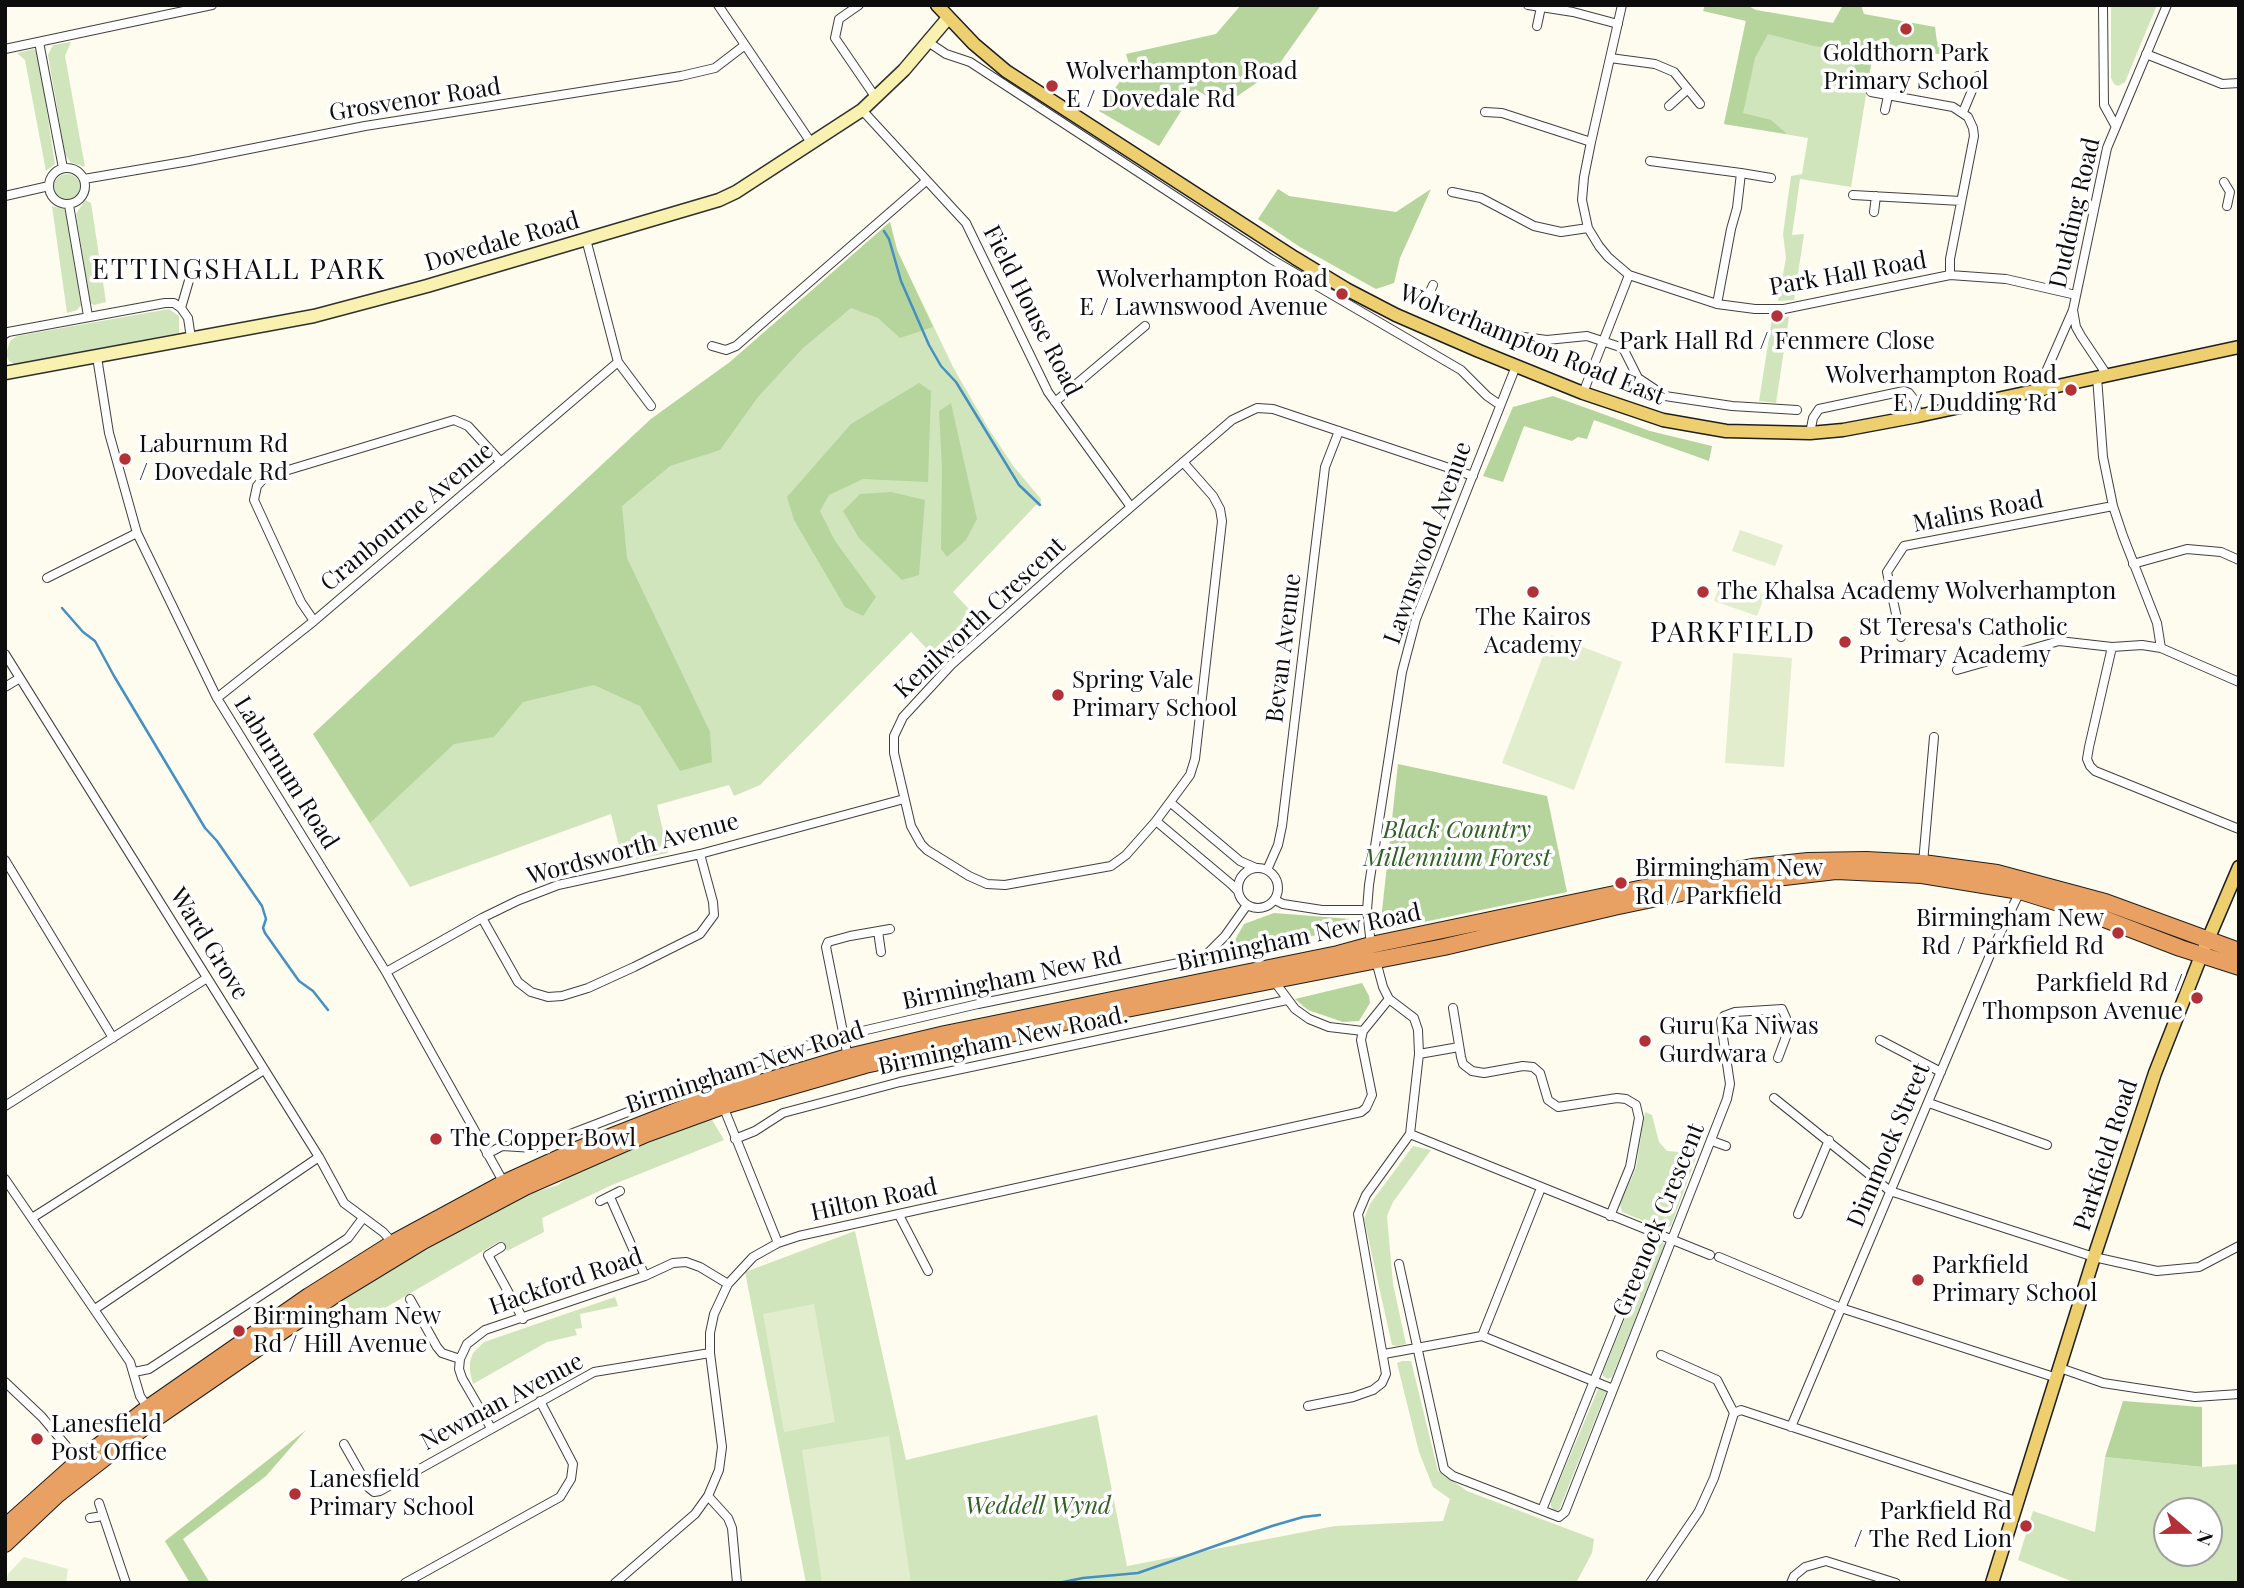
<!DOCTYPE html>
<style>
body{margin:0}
#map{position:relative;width:2244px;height:1588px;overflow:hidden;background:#fefbef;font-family:"Playfair Display",serif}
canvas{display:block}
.frame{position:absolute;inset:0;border:7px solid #0d0d0d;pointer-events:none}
.north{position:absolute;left:2153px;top:1497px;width:70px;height:70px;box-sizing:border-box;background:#fff;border:2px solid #9e9e9e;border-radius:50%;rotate:110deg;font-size:19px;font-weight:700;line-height:28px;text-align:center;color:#0d0d0d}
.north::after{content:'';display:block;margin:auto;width:24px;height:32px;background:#b23136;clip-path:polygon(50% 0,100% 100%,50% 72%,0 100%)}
</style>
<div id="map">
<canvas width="2244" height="1588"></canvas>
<div class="frame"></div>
<div class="north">N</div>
</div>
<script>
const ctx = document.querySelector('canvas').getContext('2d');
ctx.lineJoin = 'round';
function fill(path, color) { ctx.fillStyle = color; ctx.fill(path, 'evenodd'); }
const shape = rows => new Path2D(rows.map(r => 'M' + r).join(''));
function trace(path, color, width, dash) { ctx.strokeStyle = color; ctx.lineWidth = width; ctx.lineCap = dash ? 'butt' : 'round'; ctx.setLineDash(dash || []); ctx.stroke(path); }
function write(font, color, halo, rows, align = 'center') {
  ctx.font = font + ' "Playfair Display",serif'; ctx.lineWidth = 7; ctx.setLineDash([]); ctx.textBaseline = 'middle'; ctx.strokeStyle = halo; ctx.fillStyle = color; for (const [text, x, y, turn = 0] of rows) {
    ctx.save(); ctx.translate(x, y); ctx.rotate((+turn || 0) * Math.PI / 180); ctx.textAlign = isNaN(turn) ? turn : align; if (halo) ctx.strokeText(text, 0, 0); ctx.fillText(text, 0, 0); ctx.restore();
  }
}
const green = shape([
 [2111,5,2157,5,2125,82,2118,86,2114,84,2111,78],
 [1746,20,1874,46,1851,187,1800,179,1792,235,1804,234,1794,300,1778,301,1786,258,1783,234,1791,176,1802,174,1808,138,1724,124],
 [71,42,65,56,85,167,70,162,65,154,48,55,53,45],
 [34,49,38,54,55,164,46,171,25,60,17,53],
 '54 187a13 13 0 1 1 26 0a13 13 0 1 1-26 0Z',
 [85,200,91,203,106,302,94,305,90,303,76,214],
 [52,206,67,210,81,305,77,310,67,313],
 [890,222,897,250,954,369,990,431,1014,467,1041,499,1040,506,1036,505,953,592,983,624,943,666,911,632,760,785,734,796,729,785,657,805,668,853,623,862,611,814,410,887,313,734,651,419,730,362],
 [169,309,179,316,179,333,16,365,9,361,6,354,10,341,17,336],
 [1789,317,1776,403,1759,401,1772,319],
 [1645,1112,1652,1115,1659,1142,1667,1151,1678,1152,1701,1144,1671,1226,1663,1229,1622,1212,1620,1204,1636,1168],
 [711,1118,724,1140,612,1185,542,1218,544,1232,507,1251,500,1241,354,1326,336,1301,519,1197,558,1185,575,1172,635,1146],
 [1413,1146,1431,1150,1393,1202,1387,1216,1393,1284,1406,1344,1397,1346,1392,1345,1364,1219,1370,1204],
 [855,1231,906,1460,1097,1415,1127,1566,1335,1526,1443,1521,1450,1499,1433,1487,1419,1452,1397,1363,1402,1361,1411,1361,1438,1471,1467,1491,1594,1539,1592,1553,1576,1583,806,1583,745,1272],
 [1656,1242,1662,1242,1665,1245,1612,1377,1608,1379,1603,1376,1603,1372],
 [615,1297,618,1306,580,1314,582,1328,575,1329,577,1335,547,1342,473,1384,470,1372,470,1362,473,1353,484,1342],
 [1599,1387,1607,1390,1559,1510,1554,1510,1551,1507,1551,1501],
 [2105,1457,2202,1467,2239,1464,2239,1583,2076,1583,2018,1560,2033,1511,2095,1532],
 [2167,1511,2209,1511,2209,1553,2167,1553]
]);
const forest = shape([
 [1241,5,1321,5,1275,70,1223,106,1195,89,1159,146,1099,111,1130,67,1126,54,1216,34],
 [1705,5,1746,5,1756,10,1833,23,1843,5,1861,5,1864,14,1935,27,1937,42,1981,48,1979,59,1874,46,1869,77,1857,74,1854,69,1857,56,1852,51,1814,46,1768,34,1755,58,1743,113,1771,120,1787,134,1724,124,1746,21,1703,11],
 [1278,189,1289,196,1396,212,1431,189,1400,258,1394,283,1376,289,1300,247,1258,219],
 [890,222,897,250,933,327,900,338,878,318,851,308,803,348,758,397,720,450,670,466,622,506,627,558,710,732,712,762,680,771,640,706,594,685,523,702,494,737,454,744,370,823,313,734,651,419,730,362],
 [919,383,931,391,928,482,863,479,829,495,820,511,835,541,876,597,863,616,845,607,794,520,787,497,851,424],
 [1553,396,1650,431,1712,446,1709,461,1594,420,1587,439,1578,437,1572,441,1524,426,1503,482,1483,476,1513,407],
 [951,403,977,519,966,540,947,557,941,549,942,469,939,411],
 [891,492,925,500,919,575,902,580,859,538,843,511,860,494],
 [1398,764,1547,796,1567,892,1395,928,1387,926,1381,920],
 [1274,913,1351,919,1356,928,1229,951,1244,924],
 [1362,983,1369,996,1370,1003,1359,1021,1343,1022,1308,1010,1295,999],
 [2123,1401,2202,1407,2202,1467,2105,1457],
 [306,1430,266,1476,183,1539,210,1583,190,1583,165,1541]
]);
const pitch = shape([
 [1740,530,1783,545,1775,566,1732,551],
 [1722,579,1765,595,1757,616,1714,601],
 [1551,635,1622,662,1574,790,1502,763],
 [1733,653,1792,658,1784,767,1725,763],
 [814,1304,835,1422,784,1432,763,1314],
 [889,1436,911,1583,822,1583,802,1450],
 [24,1557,68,1569,66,1583,6,1583,8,1574]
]);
const stream = shape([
 [884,231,889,239,901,281,929,345,941,366,956,382,1019,485,1040,505],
 [62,608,83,632,95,641,114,676,205,828,217,841,262,906,266,919,263,928,265,933,299,981,313,991,328,1010],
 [1058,1583,1083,1578,1138,1573,1272,1526,1303,1517,1320,1515]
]);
const street = shape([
 [718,5,812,144],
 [859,5,839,19,835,38,876,98],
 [1528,5,1573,12,1618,24],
 [1622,5,1591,142,1584,177,1582,200,1588,228,1599,246,1608,257,1629,275,1717,304,1755,309,1784,309,1950,275,2006,279,2076,295],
 [2103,5,2104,105,2115,125],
 [1537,26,1541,7],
 [39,42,63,168],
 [928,42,946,54,970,62,1271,259,1461,370,1487,396,1500,405],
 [5,49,212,5],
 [2146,54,2222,84,2239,83],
 [1610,58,1655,64,1674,72,1700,104],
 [1871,92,1953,107,1968,117,1973,128,1974,136,1950,259,1950,275],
 [1669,106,1688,89],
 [862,110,966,223,1048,392,1131,507],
 [1885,110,1888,96],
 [1485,112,1502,113,1591,142],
 [1963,112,1978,76],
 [1650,161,1741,173,1737,208,1731,229,1717,304],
 '49 186a18 18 0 1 1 36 0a18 18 0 1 1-36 0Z',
 [1741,173,1771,178],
 [84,179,189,161,365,126,681,76,715,68,745,45],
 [2224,182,2230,192,2227,206],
 [1452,192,1481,198,1534,226,1561,232,1588,228],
 [1853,195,1961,201],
 [5,196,49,186],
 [69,205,88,316],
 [1874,212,1876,196],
 [586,239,618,362,651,406],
 [1411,289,1466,319,1508,335,1547,340,1587,336,1620,347,1624,350,1638,378,1665,396,1732,406,1797,410],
 [1427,298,1433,285],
 [181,308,190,277,210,270],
 [2073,310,2076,327,2081,336,2107,375],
 [5,334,8,332,165,303,174,303,181,308,188,318,191,338],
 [712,346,726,350,736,346,926,181],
 [97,357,109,433,137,533,217,698,386,972,504,1183],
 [2097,377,2103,457,2113,506,2123,536,2157,623,2161,648],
 [2038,390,2073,310,2107,148,2167,5],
 [1583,393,1629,275],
 [1055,402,1145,326],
 [1810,433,1813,418,1819,409,1904,391,1909,393,1915,401,1918,416],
 [1183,462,1213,496,1220,509,1222,521,1195,759,1190,775,1156,821,1126,855,1111,866,1005,885,987,884,969,876,927,850,921,844,911,826,894,753,894,736,903,717,951,665,1067,562,1131,507,1232,420,1257,408,1273,409,1473,476],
 [2133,564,2187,549,2221,552,2239,560],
 [47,578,137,533],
 [314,621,301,602,254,500,257,486,265,477,454,420,468,426,501,462],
 [1901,637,1887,572,1904,546,2113,506],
 [2112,647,2089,747,2087,759,2090,766,2095,771,2239,829],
 [5,654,319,1157,344,1203,383,1232,393,1243],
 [1957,670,2059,641,2112,647,2142,645,2161,648,2239,682],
 [5,687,20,678],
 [217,698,314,621,618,362],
 [1171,803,1240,861,1256,868],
 [1156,821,1231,884,1238,891],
 [5,860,113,1038],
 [1923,863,1934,737],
 '1238 888a20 20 0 1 1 40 0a20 20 0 1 1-40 0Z',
 [1267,870,1278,845,1282,826,1325,467,1339,431],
 [1275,900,1283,904,1322,910,1367,910],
 [482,918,518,982,531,992,548,997,562,996,588,988,634,967,700,934,714,915,713,902,700,854],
 [878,931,881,952],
 [1371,945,1367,910,1369,885,1402,672,1416,619,1516,366],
 [386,972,482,918,519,900,558,885,700,854,904,799],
 [1274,981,1295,1009,1309,1019,1329,1027,1363,1031],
 [1453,1008,1461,1057,1463,1064,1472,1071,1484,1073,1523,1066,1533,1067,1540,1073,1548,1100,1558,1107,1617,1098,1626,1099,1636,1105,1639,1118,1630,1167,1610,1216],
 [1880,1040,1941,1072],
 [1419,1054,1459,1047],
 [848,1057,826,947,828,942,850,936,890,929],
 [1774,1098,1890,1191,2094,1257,2157,1271,2199,1267,2239,1246],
 [1929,1103,2047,1145],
 [5,1106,207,978],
 [723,1106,778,1243],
 [1410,1134,1710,1255],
 [735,1139,755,1131,783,1113,900,1082,1287,1000],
 [1712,1141,1726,1146],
 [487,1154,502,1146,534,1148,787,1051,845,1035,978,1004,1203,958,1225,936,1247,905],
 [5,1179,130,1362,140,1396,148,1408],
 [610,1197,645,1276],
 [600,1201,620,1191],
 [1798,1214,1829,1140],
 [899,1215,928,1271],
 [32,1218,264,1070],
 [501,1247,488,1255,523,1319],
 [1719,1257,1841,1308,2057,1378],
 [1399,1264,1444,1469,1453,1476,1559,1517,1565,1512,1727,1099,1730,1084,1723,1037,1721,1021,1724,1016,1735,1012,1782,1009,1786,1018,1787,1034,1778,1058],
 [410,1299,437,1347,442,1353,460,1359],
 [95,1309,319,1157],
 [1482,1336,1541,1188],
 [1384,1354,1482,1336,1613,1389],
 [1661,1355,1717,1380,1734,1413],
 [2060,1368,2103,1383,2195,1397,2239,1394],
 [134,1372,149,1369,348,1238,363,1218],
 [5,1382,42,1417,79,1461],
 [1308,1406,1353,1397,1373,1390,1382,1383,1386,1374,1358,1214,1366,1195,1410,1134,1419,1054,1418,1030,1414,1018,1389,999],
 [1734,1413,1741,1410,2019,1502],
 [1791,1427,1990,955,2021,889],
 [491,1428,462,1378,459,1369,460,1359,467,1344,485,1330,645,1276,673,1263,686,1262,700,1267,728,1284],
 [344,1444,369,1488,374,1492,380,1491,594,1372,710,1353],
 [708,1496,728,1518,732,1528,737,1583],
 [99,1503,126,1583],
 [1542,1510,1653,1234],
 [90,1518,103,1516],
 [405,1583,560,1497,571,1479,573,1464,540,1401],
 [615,1583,695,1514,708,1496,719,1470,722,1447,710,1353,710,1333,714,1314,728,1284,753,1257,778,1243,799,1236,1361,1112,1366,1108,1372,1095,1361,1040,1363,1031,1389,999,1383,987,1376,961],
 [1650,1583,1699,1511,1714,1478,1734,1413],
 [1791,1583,1794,1576,1805,1567,1826,1561,1896,1583]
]);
const secondary = shape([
 [5,373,314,316,427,286,719,200,736,192,862,110,904,70,948,18]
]);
const primary = shape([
 [937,5,974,44,1006,71,1295,258,1346,289,1396,315,1479,351,1583,393,1663,420,1726,431,1810,433,1843,430,1918,416,2239,347],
 [1992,1583,2094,1257,2155,1073,2201,956,2239,867]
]);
const highway = shape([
 [5,1527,79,1461,148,1408,309,1296,393,1243,504,1183,579,1149,710,1098,848,1057,945,1034,1338,954,1371,945,1677,881,1752,867,1808,861,1866,860,1923,863,1997,873,2105,902,2239,951],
 [5,1544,57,1495,156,1418,336,1294,423,1241,525,1187,646,1134,723,1106,865,1065,1116,1011,1444,947,1614,907,1724,884,1836,871,1922,875,2020,891,2081,910,2180,948,2239,967]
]);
const markers = [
 [1906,29,7,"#b23136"],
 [1052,86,7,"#b23136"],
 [1342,294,7,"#b23136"],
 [1777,316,7,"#b23136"],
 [2071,390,7,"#b23136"],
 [125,459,7,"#b23136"],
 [1533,592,7,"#b23136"],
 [1703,592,7,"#b23136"],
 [1845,642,7,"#b23136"],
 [1058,695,7,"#b23136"],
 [1621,883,7,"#b23136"],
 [2118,933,7,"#b23136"],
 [2197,998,7,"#b23136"],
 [1645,1041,7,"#b23136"],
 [436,1139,7,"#b23136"],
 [1918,1280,7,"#b23136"],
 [239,1331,7,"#b23136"],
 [37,1439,7,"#b23136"],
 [295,1494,7,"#b23136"],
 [2026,1526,7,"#b23136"]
];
const poiNames = [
 ["Goldthorn Park",1906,54,"center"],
 ["Primary School",1906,82,"center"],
 ["Wolverhampton Road",1066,72],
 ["E / Dovedale Rd",1066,100],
 ["Wolverhampton Road",1328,280,"right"],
 ["E / Lawnswood Avenue",1328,308,"right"],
 ["Park Hall Rd / Fenmere Close",1777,342,"center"],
 ["Wolverhampton Road",2057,376,"right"],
 ["E / Dudding Rd",2057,404,"right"],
 ["Laburnum Rd",139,445],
 ["/ Dovedale Rd",139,473],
 ["The Khalsa Academy Wolverhampton",1717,592],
 ["The Kairos",1533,618,"center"],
 ["Academy",1533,646,"center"],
 ["St Teresa's Catholic",1859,628],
 ["Primary Academy",1859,656],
 ["Spring Vale",1072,681],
 ["Primary School",1072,709],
 ["Birmingham New",1635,869],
 ["Rd / Parkfield",1635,897],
 ["Birmingham New",2104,919,"right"],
 ["Rd / Parkfield Rd",2104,947,"right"],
 ["Parkfield Rd /",2183,984,"right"],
 ["Thompson Avenue",2183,1012,"right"],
 ["Guru Ka Niwas",1659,1027],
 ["Gurdwara",1659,1055],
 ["The Copper Bowl",450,1139],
 ["Parkfield",1932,1266],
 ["Primary School",1932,1294],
 ["Birmingham New",253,1317],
 ["Rd / Hill Avenue",253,1345],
 ["Lanesfield",51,1425],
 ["Post Office",51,1453],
 ["Lanesfield",309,1480],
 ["Primary School",309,1508],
 ["Parkfield Rd",2012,1512,"right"],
 ["/ The Red Lion",2012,1540,"right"]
];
const streetNames = [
 ["Grosvenor Road",415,100,-9],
 ["Dudding Road",2075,213,-77],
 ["Dovedale Road",502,242,-16],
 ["Park Hall Road",1848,274,-10],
 ["Field House Road",1032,311,63],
 ["Wolverhampton Road East",1532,345,22],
 ["Malins Road",1978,512,-11],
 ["Cranbourne Avenue",407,517,-40],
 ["Lawnswood Avenue",1428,543,-70],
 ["Kenilworth Crescent",980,618,-43],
 ["Bevan Avenue",1284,648,-83],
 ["Laburnum Road",286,773,58],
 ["Wordsworth Avenue",633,849,-15],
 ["Birmingham New Road",1299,938,-12],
 ["Ward Grove",209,944,58],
 ["Birmingham New Rd",1012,979,-12],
 ["Birmingham New Road.",1003,1041,-12],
 ["Birmingham New Road",745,1068,-18],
 ["Dimmock Street",1889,1145,-67],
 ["Parkfield Road",2106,1155,-72],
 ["Hilton Road",874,1200,-12],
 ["Greenock Crescent",1659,1220,-68],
 ["Hackford Road",566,1282,-19],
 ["Newman Avenue",502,1402,-28]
];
const parkNames = [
 ["Black Country",1457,831],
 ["Millennium Forest",1457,859],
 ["Weddell Wynd",1038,1507]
];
const quarterNames = [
 ["ETTINGSHALL PARK",239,270],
 ["PARKFIELD",1733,633]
];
fill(green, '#d1e5bc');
fill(forest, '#b5d59c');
fill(pitch, '#e2edcd');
trace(stream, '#458fc2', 2.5);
trace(street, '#404040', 10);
trace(secondary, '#2f2f2f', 15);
trace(primary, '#1e1e1e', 15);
trace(highway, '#1e1e1e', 18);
trace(street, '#fff', 8);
trace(secondary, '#f8f1b0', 12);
trace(primary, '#edcf70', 12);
trace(highway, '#e8a163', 16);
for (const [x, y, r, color] of markers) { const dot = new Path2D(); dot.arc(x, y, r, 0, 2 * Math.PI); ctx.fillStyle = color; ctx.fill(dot); trace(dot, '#fff', 2.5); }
write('24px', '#0d0d0d', '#fff', poiNames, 'left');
write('24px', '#0d0d0d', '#fff', streetNames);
write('italic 24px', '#2f6023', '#fff', parkNames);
ctx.letterSpacing = '2px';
write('28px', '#0d0d0d', '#fff', quarterNames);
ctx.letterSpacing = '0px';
</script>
